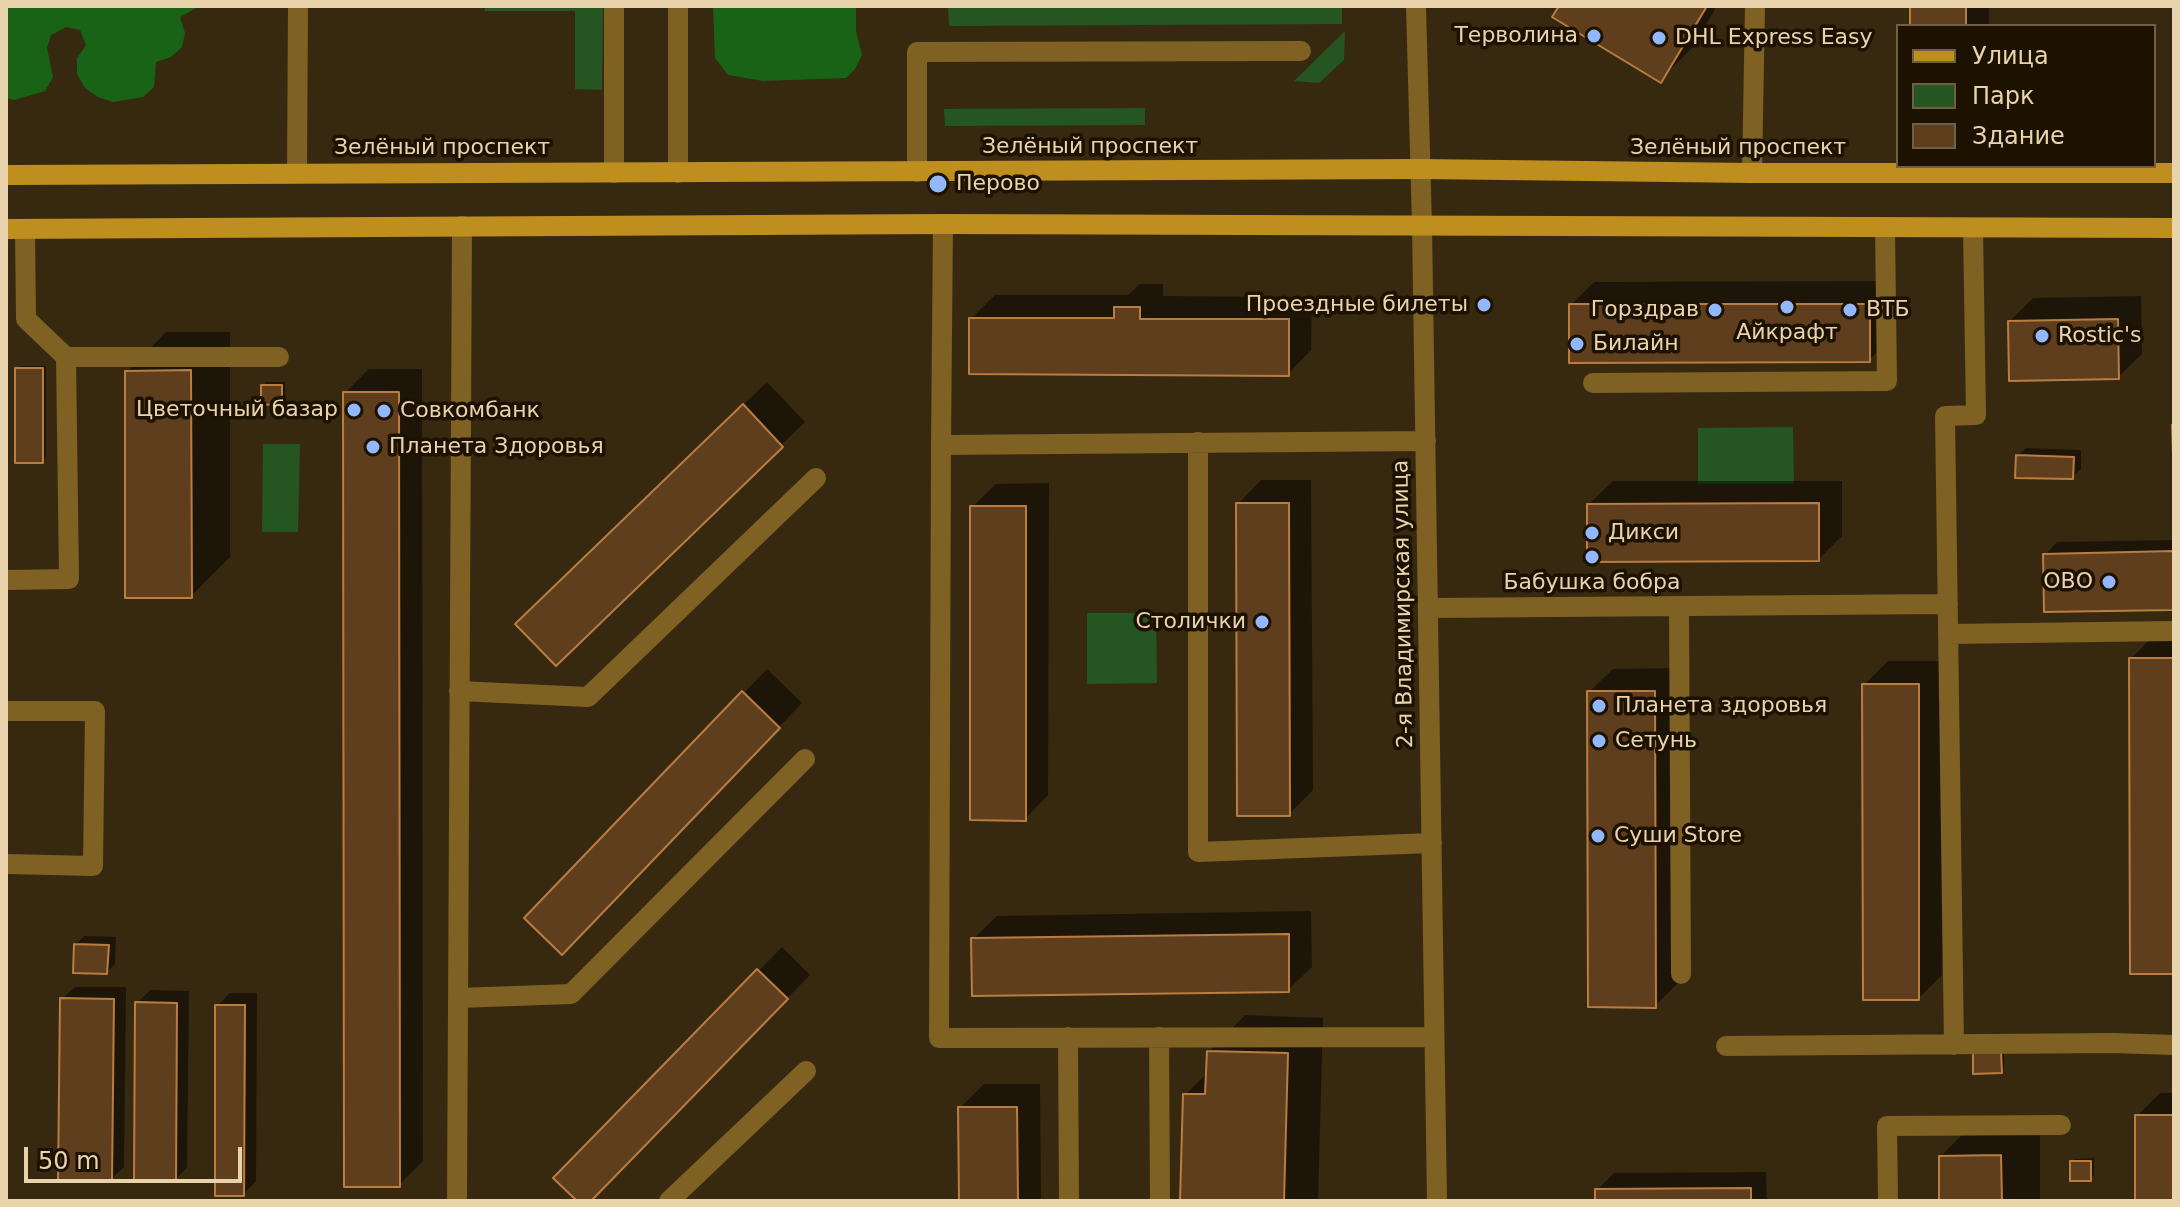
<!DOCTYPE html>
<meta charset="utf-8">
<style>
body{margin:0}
#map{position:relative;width:2180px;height:1207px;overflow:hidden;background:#362910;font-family:"DejaVu Sans",sans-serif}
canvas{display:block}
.frame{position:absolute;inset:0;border:8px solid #e8d3ad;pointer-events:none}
.legend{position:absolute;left:1896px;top:24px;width:260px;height:144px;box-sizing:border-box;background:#1d1100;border:2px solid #6e5f45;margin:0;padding:10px 14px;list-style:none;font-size:24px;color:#e8d3ad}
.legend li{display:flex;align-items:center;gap:16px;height:40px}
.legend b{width:40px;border:2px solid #6e5f45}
.scale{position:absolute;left:24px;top:1147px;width:218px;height:36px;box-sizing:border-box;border:4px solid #e8d3ad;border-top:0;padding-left:10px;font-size:24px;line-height:28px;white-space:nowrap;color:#e8d3ad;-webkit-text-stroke:6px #1d1100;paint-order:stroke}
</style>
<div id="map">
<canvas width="2180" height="1207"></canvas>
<div class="frame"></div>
<ul class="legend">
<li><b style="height:10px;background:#be8e1f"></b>Улица</li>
<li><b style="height:22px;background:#255622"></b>Парк</li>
<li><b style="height:22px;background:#5f3e1e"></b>Здание</li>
</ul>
<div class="scale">50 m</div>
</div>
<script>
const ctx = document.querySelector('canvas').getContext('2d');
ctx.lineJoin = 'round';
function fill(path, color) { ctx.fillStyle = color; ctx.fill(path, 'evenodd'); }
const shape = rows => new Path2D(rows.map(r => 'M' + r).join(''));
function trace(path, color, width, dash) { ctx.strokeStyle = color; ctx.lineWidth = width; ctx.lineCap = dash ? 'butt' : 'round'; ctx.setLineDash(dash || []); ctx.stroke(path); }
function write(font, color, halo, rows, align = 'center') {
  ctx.font = font + ' "DejaVu Sans",sans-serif'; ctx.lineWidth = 7; ctx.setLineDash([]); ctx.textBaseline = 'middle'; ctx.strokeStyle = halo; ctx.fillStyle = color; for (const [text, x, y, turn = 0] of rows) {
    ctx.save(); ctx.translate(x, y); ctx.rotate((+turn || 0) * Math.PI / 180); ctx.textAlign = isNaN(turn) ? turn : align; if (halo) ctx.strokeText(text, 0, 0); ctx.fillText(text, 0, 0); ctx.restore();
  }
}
const green = shape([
 [485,6,603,6,602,90,575,89,575,11,485,11],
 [948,6,1342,6,1342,24,949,26],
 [1345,31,1344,60,1319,83,1294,81],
 [1145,108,1145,125,945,126,944,109],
 [1793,427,1794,484,1698,484,1698,428],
 [263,444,300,444,298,532,262,532],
 [1087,613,1156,613,1157,683,1087,684]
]);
const forest = shape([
 [6,6,200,6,180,17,185,33,182,47,171,57,156,62,154,87,143,97,113,102,98,97,85,88,77,74,77,58,86,45,80,30,66,27,51,35,47,48,53,77,45,91,14,100,6,98],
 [713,6,856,6,856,31,862,55,855,69,846,78,763,81,728,75,715,58]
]);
const shadow = shape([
 [1562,6,1717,6,1691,49,1660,80],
 [1912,6,1989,6,1989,26,1912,26],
 [1893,281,1893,337,1869,360,1571,305,1594,282],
 [1140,284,1163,284,1163,296,1312,297,1311,350,1288,374,971,319,995,295,1128,295],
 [2141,296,2142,354,2118,377,2010,321,2033,298],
 [166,332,230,332,230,557,191,596,127,372],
 [21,366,46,366,46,457,43,461,17,369],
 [369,369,422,369,423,1161,399,1185,345,393],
 [266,382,285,382,285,399,281,402,263,386],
 [767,382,805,422,556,663,541,601],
 [2026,448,2081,450,2081,469,2072,477,2018,456],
 [1261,480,1311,480,1313,790,1289,814,1238,504],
 [1613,481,1842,481,1842,536,1819,559,1589,504],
 [1049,483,1048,795,1025,819,972,507,996,484],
 [2174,540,2174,608,2045,555,2057,542],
 [2154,635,2174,635,2174,972,2131,659],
 [1888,661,1941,661,1942,975,1919,998,1864,685],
 [1678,668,1679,982,1655,1006,1589,692,1613,669],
 [767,669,802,703,585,929,526,918],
 [1311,911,1312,967,1288,990,973,939,997,916],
 [84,936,116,937,115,964,107,972,76,944],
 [782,947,810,975,588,1201,579,1201,556,1178],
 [75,987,126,987,124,1167,111,1179,62,999],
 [150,990,189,991,187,1167,175,1180,137,1003],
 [230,993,257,993,256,1181,244,1194,217,1006],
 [1245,1015,1323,1018,1318,1201,1182,1201,1185,1095,1208,1072,1209,1052],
 [2004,1048,2004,1067,2001,1071,1975,1072],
 [984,1084,1040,1084,1041,1201,961,1201,960,1108],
 [2160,1093,2174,1093,2174,1201,2137,1201,2137,1116],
 [1980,1117,2040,1117,2040,1201,1941,1201,1941,1156],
 [2094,1158,2094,1175,2090,1179,2072,1162,2075,1159],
 [1766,1172,1767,1201,1597,1201,1597,1190,1614,1173]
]);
const building = shape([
 [1559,6,1707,6,1661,83,1552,17,1559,6],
 [1910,6,1966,6,1966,26,1910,26,1910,6],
 [1569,304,1870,304,1870,362,1569,363,1569,304],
 [1114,307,1140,307,1140,319,1289,319,1289,376,969,374,969,318,1114,318,1114,307],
 [2118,319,2119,379,2009,381,2008,321,2118,319],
 [15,368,43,368,43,463,15,463,15,368],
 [191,370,192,598,125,598,125,371,191,370],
 [261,385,282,385,282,404,261,405,261,385],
 [343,392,399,392,400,1187,344,1187,343,392],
 [743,404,783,447,556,666,515,624,743,404],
 [2172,425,2174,425,2174,483,2172,425],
 [2016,455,2074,457,2073,479,2015,478,2016,455],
 [1236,503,1289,503,1290,816,1237,816,1236,503],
 [1819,503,1819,561,1587,562,1587,504,1819,503],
 [970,506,1026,506,1026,821,970,820,970,506],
 [2174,551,2174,610,2044,612,2043,554,2174,551],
 [2129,658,2174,658,2174,974,2130,974,2129,658],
 [1862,684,1919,684,1919,1000,1863,1000,1862,684],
 [742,691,780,728,562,955,524,918,742,691],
 [1587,691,1655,691,1656,1008,1588,1007,1587,691],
 [1289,934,1289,992,972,996,971,938,1289,934],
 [74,944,109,945,107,974,73,973,74,944],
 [757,969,788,999,591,1201,577,1201,553,1178,757,969],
 [60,998,114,999,112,1181,58,1181,60,998],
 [135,1002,177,1003,176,1182,134,1182,135,1002],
 [215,1005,245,1005,244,1196,215,1196,215,1005],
 [1207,1051,1288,1053,1284,1201,1180,1201,1183,1094,1205,1094,1207,1051],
 [2001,1051,2002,1073,1973,1074,1973,1052,2001,1051],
 [958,1107,1017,1107,1018,1201,959,1201,958,1107],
 [2135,1115,2174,1115,2174,1201,2135,1201,2135,1115],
 [2001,1155,2002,1201,1939,1201,1939,1156,2001,1155],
 [2070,1161,2091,1161,2091,1181,2070,1181,2070,1161],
 [1751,1188,1751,1201,1595,1201,1595,1189,1751,1188]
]);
const minor = shape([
 [614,6,614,173],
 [1416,6,1422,226,1437,1201],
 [297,172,298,6],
 [917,172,917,52,1301,51],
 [678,173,678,6],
 [1752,173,1755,6],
 [943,224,941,445,1426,441],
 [66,357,279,357],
 [1593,383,1887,381,1885,229],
 [1198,442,1198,852,1432,843],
 [941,445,939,1038,1434,1037],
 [6,580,69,579,66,357,26,319,25,229],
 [1679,607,1681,974],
 [1428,608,1948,604],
 [1948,634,2174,631],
 [459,691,588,697,816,478],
 [6,711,95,711,93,866,6,864],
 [458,998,571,994,805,759],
 [1068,1037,1069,1201],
 [1159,1037,1160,1201],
 [1954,1045,1945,416,1976,415,1973,228],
 [1726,1046,2113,1043,2174,1045],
 [457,1201,462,226],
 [669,1201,806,1071],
 [1888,1201,1887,1126,2061,1125]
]);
const major = shape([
 [6,175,1420,169,1752,173,2174,173],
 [6,229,943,224,2174,228]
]);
const markers = [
 [1594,36,8,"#92b7fd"],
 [1659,38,8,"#92b7fd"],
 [938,184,10,"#92b7fd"],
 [1484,305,8,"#92b7fd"],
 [1787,307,8,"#92b7fd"],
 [1715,310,8,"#92b7fd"],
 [1850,310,8,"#92b7fd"],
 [2042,336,8,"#92b7fd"],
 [1577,344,8,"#92b7fd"],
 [354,410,8,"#92b7fd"],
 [384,411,8,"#92b7fd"],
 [373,447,8,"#92b7fd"],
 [1592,533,8,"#92b7fd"],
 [1592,557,8,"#92b7fd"],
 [2109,582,8,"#92b7fd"],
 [1262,622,8,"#92b7fd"],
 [1599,706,8,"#92b7fd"],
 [1599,741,8,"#92b7fd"],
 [1598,836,8,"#92b7fd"]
];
const poiNames = [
 ["Терволина",1578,36,"right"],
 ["DHL Express Easy",1675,38],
 ["Перово",956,184],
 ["Проездные билеты",1468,305,"right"],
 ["Горздрав",1699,310,"right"],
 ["ВТБ",1866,310],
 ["Айкрафт",1787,333,"center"],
 ["Rostic's",2058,336],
 ["Билайн",1593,344],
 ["Цветочный базар",338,410,"right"],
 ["Совкомбанк",400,411],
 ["Планета Здоровья",389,447],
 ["Дикси",1608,533],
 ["ОВО",2093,582,"right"],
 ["Бабушка бобра",1592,583,"center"],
 ["Столички",1246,622,"right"],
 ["Планета здоровья",1615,706],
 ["Сетунь",1615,741],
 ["Суши Store",1614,836]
];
const streetNames = [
 ["Зелёный проспект",1090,147],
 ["Зелёный проспект",442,148],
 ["Зелёный проспект",1738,148],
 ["2-я Владимирская улица",1404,604,-91]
];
fill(green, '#255622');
fill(forest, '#196316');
fill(shadow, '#0007');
fill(building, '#5f3e1e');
trace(building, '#bb7c40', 2);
trace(minor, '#7e6123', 20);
trace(major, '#be8e1f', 20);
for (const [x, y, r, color] of markers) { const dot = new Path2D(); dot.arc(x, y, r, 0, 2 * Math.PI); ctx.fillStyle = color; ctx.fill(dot); trace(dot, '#1d1100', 3); }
write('22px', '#e8d3ad', '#1d1100', poiNames, 'left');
write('22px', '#e8d3ad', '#1d1100', streetNames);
</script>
